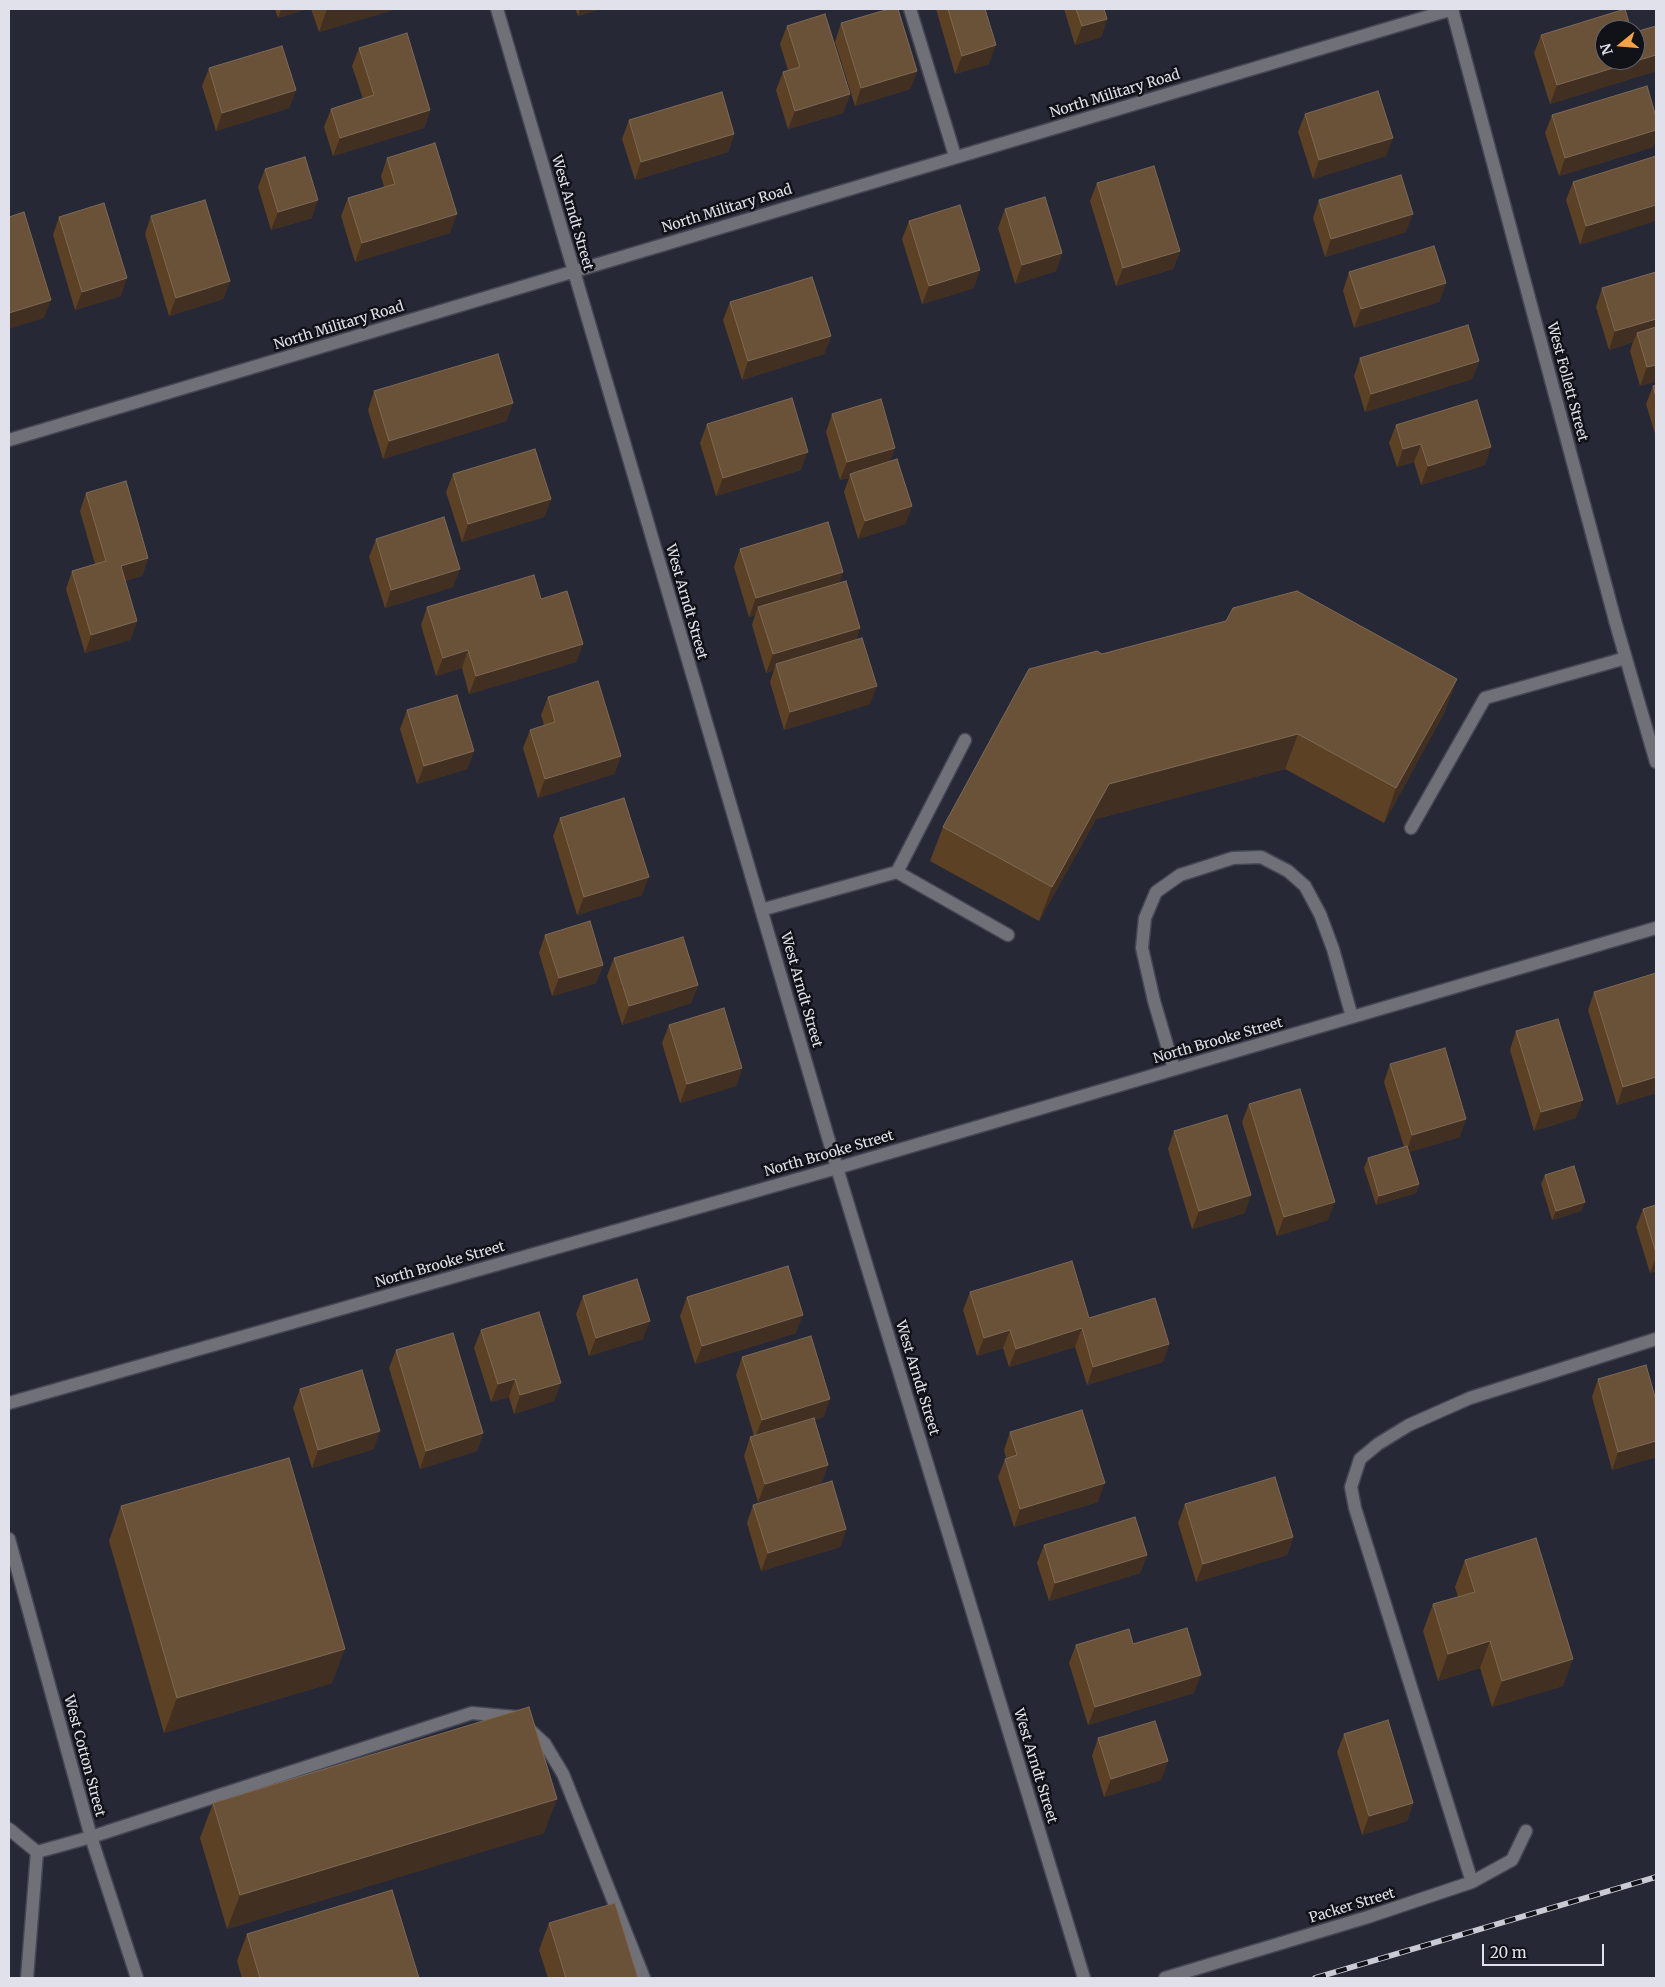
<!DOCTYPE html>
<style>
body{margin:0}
#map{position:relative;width:1665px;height:1987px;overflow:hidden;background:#272836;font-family:Merriweather,serif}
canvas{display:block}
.frame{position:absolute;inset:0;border:10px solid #e0e1eb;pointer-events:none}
.north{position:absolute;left:1595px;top:20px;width:50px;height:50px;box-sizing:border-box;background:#111218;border:1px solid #64656c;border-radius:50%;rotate:253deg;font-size:14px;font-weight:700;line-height:20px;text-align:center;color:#e0e1eb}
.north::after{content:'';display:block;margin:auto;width:18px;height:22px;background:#f4a344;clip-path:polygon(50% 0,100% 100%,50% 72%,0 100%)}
.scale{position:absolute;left:1482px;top:1944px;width:122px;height:22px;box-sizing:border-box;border:2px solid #e0e1eb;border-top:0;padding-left:6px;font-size:15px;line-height:18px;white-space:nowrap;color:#e0e1eb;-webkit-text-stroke:4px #111218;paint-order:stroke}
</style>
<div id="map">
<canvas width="1665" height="1987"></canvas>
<div class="frame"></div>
<div class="north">N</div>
<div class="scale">20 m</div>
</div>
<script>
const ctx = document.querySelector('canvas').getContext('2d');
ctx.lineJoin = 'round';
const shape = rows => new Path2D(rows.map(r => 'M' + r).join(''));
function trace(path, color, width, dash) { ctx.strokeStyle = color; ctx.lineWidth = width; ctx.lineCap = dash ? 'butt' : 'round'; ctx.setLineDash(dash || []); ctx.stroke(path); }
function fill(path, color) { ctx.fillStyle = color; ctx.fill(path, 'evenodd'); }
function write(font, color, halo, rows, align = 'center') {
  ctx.font = font + ' Merriweather,serif'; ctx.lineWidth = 5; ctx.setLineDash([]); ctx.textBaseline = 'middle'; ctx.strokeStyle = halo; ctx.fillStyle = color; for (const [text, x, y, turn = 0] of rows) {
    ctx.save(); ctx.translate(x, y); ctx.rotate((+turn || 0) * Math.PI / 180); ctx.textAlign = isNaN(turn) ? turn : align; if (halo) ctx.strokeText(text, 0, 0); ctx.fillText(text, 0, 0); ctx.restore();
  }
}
const minor = shape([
 [497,9,837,1168,1084,1978],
 [910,9,955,156],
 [1452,9,1616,624,1656,762],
 [9,440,1453,9],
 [1411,828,1485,698,1626,658],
 [897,872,1008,935],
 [761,910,897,872,965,740],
 [1174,1069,1154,1001,1142,948,1145,918,1156,892,1180,875,1233,858,1261,857,1288,871,1305,886,1320,914,1333,949,1352,1017],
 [9,1403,837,1168,1656,928],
 [9,1539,91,1837,137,1978],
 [9,1829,37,1852,91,1837,472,1713,516,1717,545,1744,563,1774,644,1978],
 [1472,1882,1355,1508,1351,1487,1360,1459,1378,1444,1409,1425,1470,1398,1656,1339],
 [27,1978,37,1852],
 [1165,1978,1368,1917,1472,1882,1512,1860,1526,1831]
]);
const rail = shape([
 [1315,1978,1656,1877]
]);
const wall = shape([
 [275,9,307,9,278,18],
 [311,9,396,9,319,32],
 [575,9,601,9,578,16],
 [936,9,985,9,989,64,955,74],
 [1064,9,1104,9,1107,19,1101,37,1075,45],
 [841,23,917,71,910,89,855,106,835,42],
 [787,26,850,94,843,113,788,129,776,90,783,72,788,70,780,44],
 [1656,26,1656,71,1550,104,1534,53,1541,35,1605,60],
 [359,48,430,110,424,128,333,156,324,127,331,109,363,99,352,66],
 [209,68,296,90,289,108,216,131,202,86],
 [1305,114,1386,156,1313,179,1298,132],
 [1552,115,1656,117,1656,139,1653,147,1559,176,1545,133],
 [629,120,734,134,728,152,635,180,622,139],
 [1656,156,1580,245,1566,200,1573,182],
 [387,158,450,233,355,262,341,216,348,198,384,187,381,176],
 [265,169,312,218,271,230,258,187],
 [1097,183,1180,251,1173,269,1116,286,1090,201],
 [1319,200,1406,232,1325,257,1313,218],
 [1005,209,1062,253,1056,271,1015,284,998,228],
 [151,216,230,281,223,299,169,316,145,234],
 [59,217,121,296,75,310,53,235],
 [909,221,974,288,922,304,902,239],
 [1349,272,1446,283,1439,302,1354,328,1343,291],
 [1656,272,1656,381,1640,386,1630,351,1633,342,1609,350,1596,307,1602,288],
 [730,302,831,336,824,354,742,380,723,320],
 [1360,358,1479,361,1472,379,1365,412,1354,376],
 [1656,385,1656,437,1646,404,1653,386],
 [374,391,513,403,506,421,383,459,368,410],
 [832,414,890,462,912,506,905,524,858,539,844,492,849,478,840,480,826,432],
 [707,424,801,470,716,496,700,443],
 [1396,425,1485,465,1421,485,1414,462,1397,467,1389,443],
 [453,474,551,499,544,517,462,542,446,492],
 [86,493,148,558,142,576,125,581,137,621,130,640,85,653,66,589,72,571,95,564,80,511],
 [376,539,453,587,385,608,369,557],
 [740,549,843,572,839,583,860,628,856,640,870,704,784,730,770,682,774,670,766,673,752,625,755,615,749,617,734,567],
 [541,599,583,644,576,662,469,694,462,668,436,676,421,625,427,607],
 [1102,654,1457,679,1444,713,1384,823,1285,769,1096,819,1039,921,930,861,943,827],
 [548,697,621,756,614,774,538,798,523,748,530,730,544,725,541,715],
 [407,710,474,751,467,769,417,784,400,729],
 [560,818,642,895,577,915,553,836],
 [545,935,603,965,596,983,552,996,539,953],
 [614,958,698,985,691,1003,622,1025,607,976],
 [1594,992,1656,1093,1617,1105,1588,1010],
 [669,1025,742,1068,736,1086,680,1103,662,1043],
 [1516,1031,1576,1118,1534,1131,1510,1050],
 [1390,1064,1460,1137,1409,1152,1419,1184,1416,1193,1376,1205,1364,1168,1368,1158,1404,1147,1384,1082],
 [1249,1104,1328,1220,1277,1236,1242,1122],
 [1174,1131,1245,1213,1192,1229,1168,1149],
 [1545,1175,1585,1202,1581,1211,1552,1220,1541,1184],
 [1656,1205,1656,1271,1650,1273,1636,1227,1643,1209],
 [970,1292,1089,1318,1169,1344,1163,1362,1087,1385,1075,1347,1009,1367,1003,1348,977,1356,963,1310],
 [583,1296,643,1339,589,1356,576,1314],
 [687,1297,796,1333,695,1364,680,1316],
 [481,1330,554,1401,514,1414,509,1397,491,1402,474,1348],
 [396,1350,483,1433,477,1451,420,1469,389,1368],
 [742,1357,824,1417,814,1420,822,1483,758,1502,744,1456,750,1437,754,1436,736,1375],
 [1598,1379,1656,1397,1656,1457,1612,1470,1592,1397],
 [300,1389,374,1449,312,1468,293,1408],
 [1010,1432,1098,1502,1014,1527,998,1477,1005,1459,1006,1458,1004,1450],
 [1185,1504,1293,1537,1287,1555,1196,1582,1178,1523],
 [753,1505,846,1529,840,1547,761,1571,747,1523],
 [121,1506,332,1683,164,1733,109,1541],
 [1044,1545,1147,1555,1140,1573,1049,1601,1037,1563],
 [1465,1560,1563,1686,1492,1707,1480,1668,1438,1681,1423,1631,1433,1604,1458,1597,1455,1587],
 [1133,1644,1194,1693,1088,1725,1069,1663,1076,1645],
 [1344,1734,1413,1803,1407,1821,1362,1835,1337,1752],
 [1098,1738,1168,1761,1161,1780,1104,1797,1092,1756],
 [213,1803,544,1833,227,1929,200,1838],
 [549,1923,638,1978,548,1978,539,1950],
 [247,1934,419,1978,242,1978,237,1961]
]);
const shadedWall = shape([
 [281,9,307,9,278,18],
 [327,9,396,9,319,32],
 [580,9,601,9,578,16],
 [1107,19,1101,37,1075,45,1082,26],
 [996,45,989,64,955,74,962,56],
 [1656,55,1656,71,1550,104,1557,85],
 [917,71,910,89,855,106,861,88],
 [296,90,289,108,216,131,222,113],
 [850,94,843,113,788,129,795,111],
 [430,110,424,128,333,156,340,138],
 [1656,130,1656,139,1653,147,1559,176,1565,158],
 [734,134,728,152,635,180,641,162],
 [1393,138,1386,156,1313,179,1319,160],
 [318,200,312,218,271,230,278,212],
 [1656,205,1656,221,1580,245,1586,226],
 [457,214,450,233,355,262,362,243],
 [1413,214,1406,232,1325,257,1331,239],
 [1180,251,1173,269,1116,286,1123,268],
 [1062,253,1056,271,1015,284,1022,265],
 [980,270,974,288,922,304,929,286],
 [127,278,121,296,75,310,82,292],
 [230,281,223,299,169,316,176,298],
 [1446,283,1439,302,1354,328,1361,309],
 [51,300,44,318,9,329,9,313],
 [1656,319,1656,335,1637,333,1633,342,1609,350,1615,331],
 [831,336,824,354,742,380,748,361],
 [1479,361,1472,379,1365,412,1371,394],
 [1656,365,1656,381,1640,386,1647,367],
 [513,403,506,421,383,459,389,441],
 [1421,444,1414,462,1397,467,1403,449],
 [1491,447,1485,465,1421,485,1428,466],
 [895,448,889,466,850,474,849,478,840,480,847,462],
 [808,452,801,470,716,496,723,478],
 [551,499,544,517,462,542,468,524],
 [912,506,905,524,858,539,865,521],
 [148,558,142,576,114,584,121,566],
 [460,569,453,587,385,608,391,590],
 [843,572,837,590,758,607,755,615,749,617,756,598],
 [137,621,130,640,85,653,91,635],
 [860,628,854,646,776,664,774,670,766,673,773,654],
 [583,644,576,662,469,694,476,676],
 [468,650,462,668,436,676,443,658],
 [1457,679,1444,713,1384,823,1396,788],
 [877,686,870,704,784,730,790,712],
 [1298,734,1285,769,1096,819,1039,921,1052,887,1109,784],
 [474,751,467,769,417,784,424,766],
 [621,756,614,774,538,798,545,779],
 [649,877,642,895,577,915,584,897],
 [603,965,596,983,552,996,559,978],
 [698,985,691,1003,622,1025,629,1006],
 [742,1068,736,1086,680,1103,687,1084],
 [1656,1077,1656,1093,1617,1105,1623,1087],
 [1583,1100,1576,1118,1534,1131,1541,1112],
 [1466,1119,1460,1137,1406,1153,1412,1135],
 [1419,1184,1416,1193,1376,1205,1379,1196],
 [1251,1195,1245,1213,1192,1229,1199,1211],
 [1335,1202,1328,1220,1277,1236,1284,1217],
 [1585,1202,1581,1211,1552,1220,1556,1211],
 [1656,1257,1656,1271,1650,1273],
 [803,1315,796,1333,695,1364,702,1346],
 [650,1321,643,1339,589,1356,596,1338],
 [1082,1328,1075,1347,1009,1367,1016,1349],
 [1010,1330,1003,1348,977,1356,984,1338],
 [1169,1344,1163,1362,1087,1385,1093,1367],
 [515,1379,509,1397,491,1402,498,1384],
 [561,1383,554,1401,514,1414,520,1395],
 [830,1399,824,1417,755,1438,762,1420],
 [380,1431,374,1449,312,1468,318,1450],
 [483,1433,477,1451,420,1469,426,1451],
 [1656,1441,1656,1457,1612,1470,1618,1452],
 [828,1465,822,1483,758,1502,765,1484],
 [1105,1483,1098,1502,1014,1527,1020,1509],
 [846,1529,840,1547,761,1571,768,1553],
 [1293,1537,1287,1555,1196,1582,1203,1564],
 [1147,1555,1140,1573,1049,1601,1055,1583],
 [1490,1641,1480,1668,1438,1681,1448,1654],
 [345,1649,332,1683,164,1733,177,1698],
 [1573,1659,1563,1686,1492,1707,1502,1681],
 [1201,1675,1194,1693,1088,1725,1095,1707],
 [1168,1761,1161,1780,1104,1797,1111,1779],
 [557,1799,544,1833,227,1929,240,1895],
 [1413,1803,1407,1821,1362,1835,1369,1816]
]);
const building = shape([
 [889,9,898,9,917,71,861,88,841,23,889,9],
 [948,9,985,9,996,45,962,56,948,9],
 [1076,9,1104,9,1107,19,1082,26,1076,9],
 [1625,9,1631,30,1605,30,1605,60,1635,60,1635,32,1656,26,1656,55,1557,85,1541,35,1625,9],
 [825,14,850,94,795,111,783,72,800,67,787,26,825,14],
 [407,33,430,110,340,138,331,109,374,95,359,48,407,33],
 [282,46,296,90,222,113,209,68,282,46],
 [1647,86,1656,117,1656,130,1565,158,1552,115,1647,86],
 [1378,91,1393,138,1319,160,1305,114,1378,91],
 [722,92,734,134,641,162,629,120,722,92],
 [435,143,457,214,362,243,348,198,395,184,387,158,435,143],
 [1656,156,1656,205,1586,226,1573,182,1656,156],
 [305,157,318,200,278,212,265,169,305,157],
 [1154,166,1180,251,1123,268,1097,183,1154,166],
 [1401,175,1413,214,1331,239,1319,200,1401,175],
 [1045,197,1062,253,1022,265,1005,209,1045,197],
 [205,200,230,281,176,298,151,216,205,200],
 [104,203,127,278,82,292,59,217,104,203],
 [960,205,980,270,929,286,909,221,960,205],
 [24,212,51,300,9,313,9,217,24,212],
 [1434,246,1446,283,1361,309,1349,272,1434,246],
 [1656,272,1656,319,1615,331,1602,288,1656,272],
 [812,277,831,336,748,361,730,302,812,277],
 [1468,325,1479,361,1371,394,1360,358,1468,325],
 [1656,327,1656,365,1647,367,1637,333,1656,327],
 [498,354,513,403,389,441,374,391,498,354],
 [1656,385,1656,397,1653,386,1656,385],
 [792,398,808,452,723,478,707,424,792,398],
 [881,399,895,448,847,462,832,414,881,399],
 [1477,400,1491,447,1428,466,1421,444,1403,449,1396,425,1477,400],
 [535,449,551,499,468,524,453,474,535,449],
 [897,459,912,506,865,521,850,474,897,459],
 [126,481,148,558,121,566,137,621,91,635,72,571,106,561,86,493,126,481],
 [444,517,460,569,391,590,376,539,444,517],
 [828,522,843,572,756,598,740,549,828,522],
 [534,575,541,599,567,591,583,644,476,676,468,650,443,658,427,607,534,575],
 [846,581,860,628,773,654,758,607,846,581],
 [1297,591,1457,679,1396,788,1298,734,1109,784,1052,887,943,827,1029,669,1097,651,1102,654,1226,621,1233,608,1297,591],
 [862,638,877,686,790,712,776,664,862,638],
 [598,681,621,756,545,779,530,730,555,722,548,697,598,681],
 [457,695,474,751,424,766,407,710,457,695],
 [624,798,649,877,584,897,560,818,624,798],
 [590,921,603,965,559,978,545,935,590,921],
 [683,937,698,985,629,1006,614,958,683,937],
 [1656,973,1656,1077,1623,1087,1594,992,1656,973],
 [724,1008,742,1068,687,1084,669,1025,724,1008],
 [1558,1019,1583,1100,1541,1112,1516,1031,1558,1019],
 [1445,1048,1466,1119,1412,1135,1390,1064,1445,1048],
 [1300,1089,1335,1202,1284,1217,1249,1104,1300,1089],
 [1227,1115,1251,1195,1199,1211,1174,1131,1227,1115],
 [1407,1146,1419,1184,1379,1196,1368,1158,1407,1146],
 [1574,1166,1585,1202,1556,1211,1545,1175,1574,1166],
 [1656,1205,1656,1253,1643,1209,1656,1205],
 [1072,1261,1089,1318,1155,1298,1169,1344,1093,1367,1082,1328,1016,1349,1010,1330,984,1338,970,1292,1072,1261],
 [788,1266,803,1315,702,1346,687,1297,788,1266],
 [637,1279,650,1321,596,1338,583,1296,637,1279],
 [539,1312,561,1383,520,1395,515,1379,498,1384,481,1330,539,1312],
 [453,1333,483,1433,426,1451,396,1350,453,1333],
 [811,1336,830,1399,762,1420,742,1357,811,1336],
 [1646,1365,1655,1397,1656,1397,1656,1441,1618,1452,1598,1379,1646,1365],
 [362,1370,380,1431,318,1450,300,1389,362,1370],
 [1082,1410,1105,1483,1020,1509,1005,1459,1017,1455,1010,1432,1082,1410],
 [814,1418,828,1465,765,1484,750,1437,814,1418],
 [289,1458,345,1649,177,1698,121,1506,289,1458],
 [1275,1477,1293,1537,1203,1564,1185,1504,1275,1477],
 [832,1481,846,1529,768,1553,753,1505,832,1481],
 [1135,1517,1147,1555,1055,1583,1044,1545,1135,1517],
 [1536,1538,1573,1659,1502,1681,1490,1641,1448,1654,1433,1604,1475,1592,1465,1560,1536,1538],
 [1187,1628,1201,1675,1095,1707,1076,1645,1129,1629,1133,1644,1187,1628],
 [529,1707,557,1799,240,1895,213,1803,529,1707],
 [1388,1720,1413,1803,1369,1816,1344,1734,1388,1720],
 [1155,1721,1168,1761,1111,1779,1098,1738,1155,1721],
 [392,1890,419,1978,260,1978,247,1934,392,1890],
 [615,1903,638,1978,566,1978,549,1923,615,1903]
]);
const streetNames = [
 ["North Military Road",1115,94,-17],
 ["North Military Road",727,209,-17],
 ["West Arndt Street",572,213,74],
 ["North Military Road",339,326,-17],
 ["West Follett Street",1567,382,75],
 ["West Arndt Street",686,602,74],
 ["West Arndt Street",801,990,74],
 ["North Brooke Street",1218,1041,-16],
 ["North Brooke Street",829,1154,-16],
 ["North Brooke Street",440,1265,-16],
 ["West Arndt Street",917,1378,73],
 ["West Cotton Street",84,1756,75],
 ["West Arndt Street",1035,1766,73],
 ["Packer Street",1352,1906,-17]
];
trace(minor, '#454653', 15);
trace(minor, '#6f7078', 12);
trace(rail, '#c9cad4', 5.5);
trace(rail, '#111218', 4, [11]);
fill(wall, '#5c4124');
fill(shadedWall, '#413022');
fill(building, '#6a5239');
trace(building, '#7d6955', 1);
write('14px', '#e0e1eb', '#111218', streetNames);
</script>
